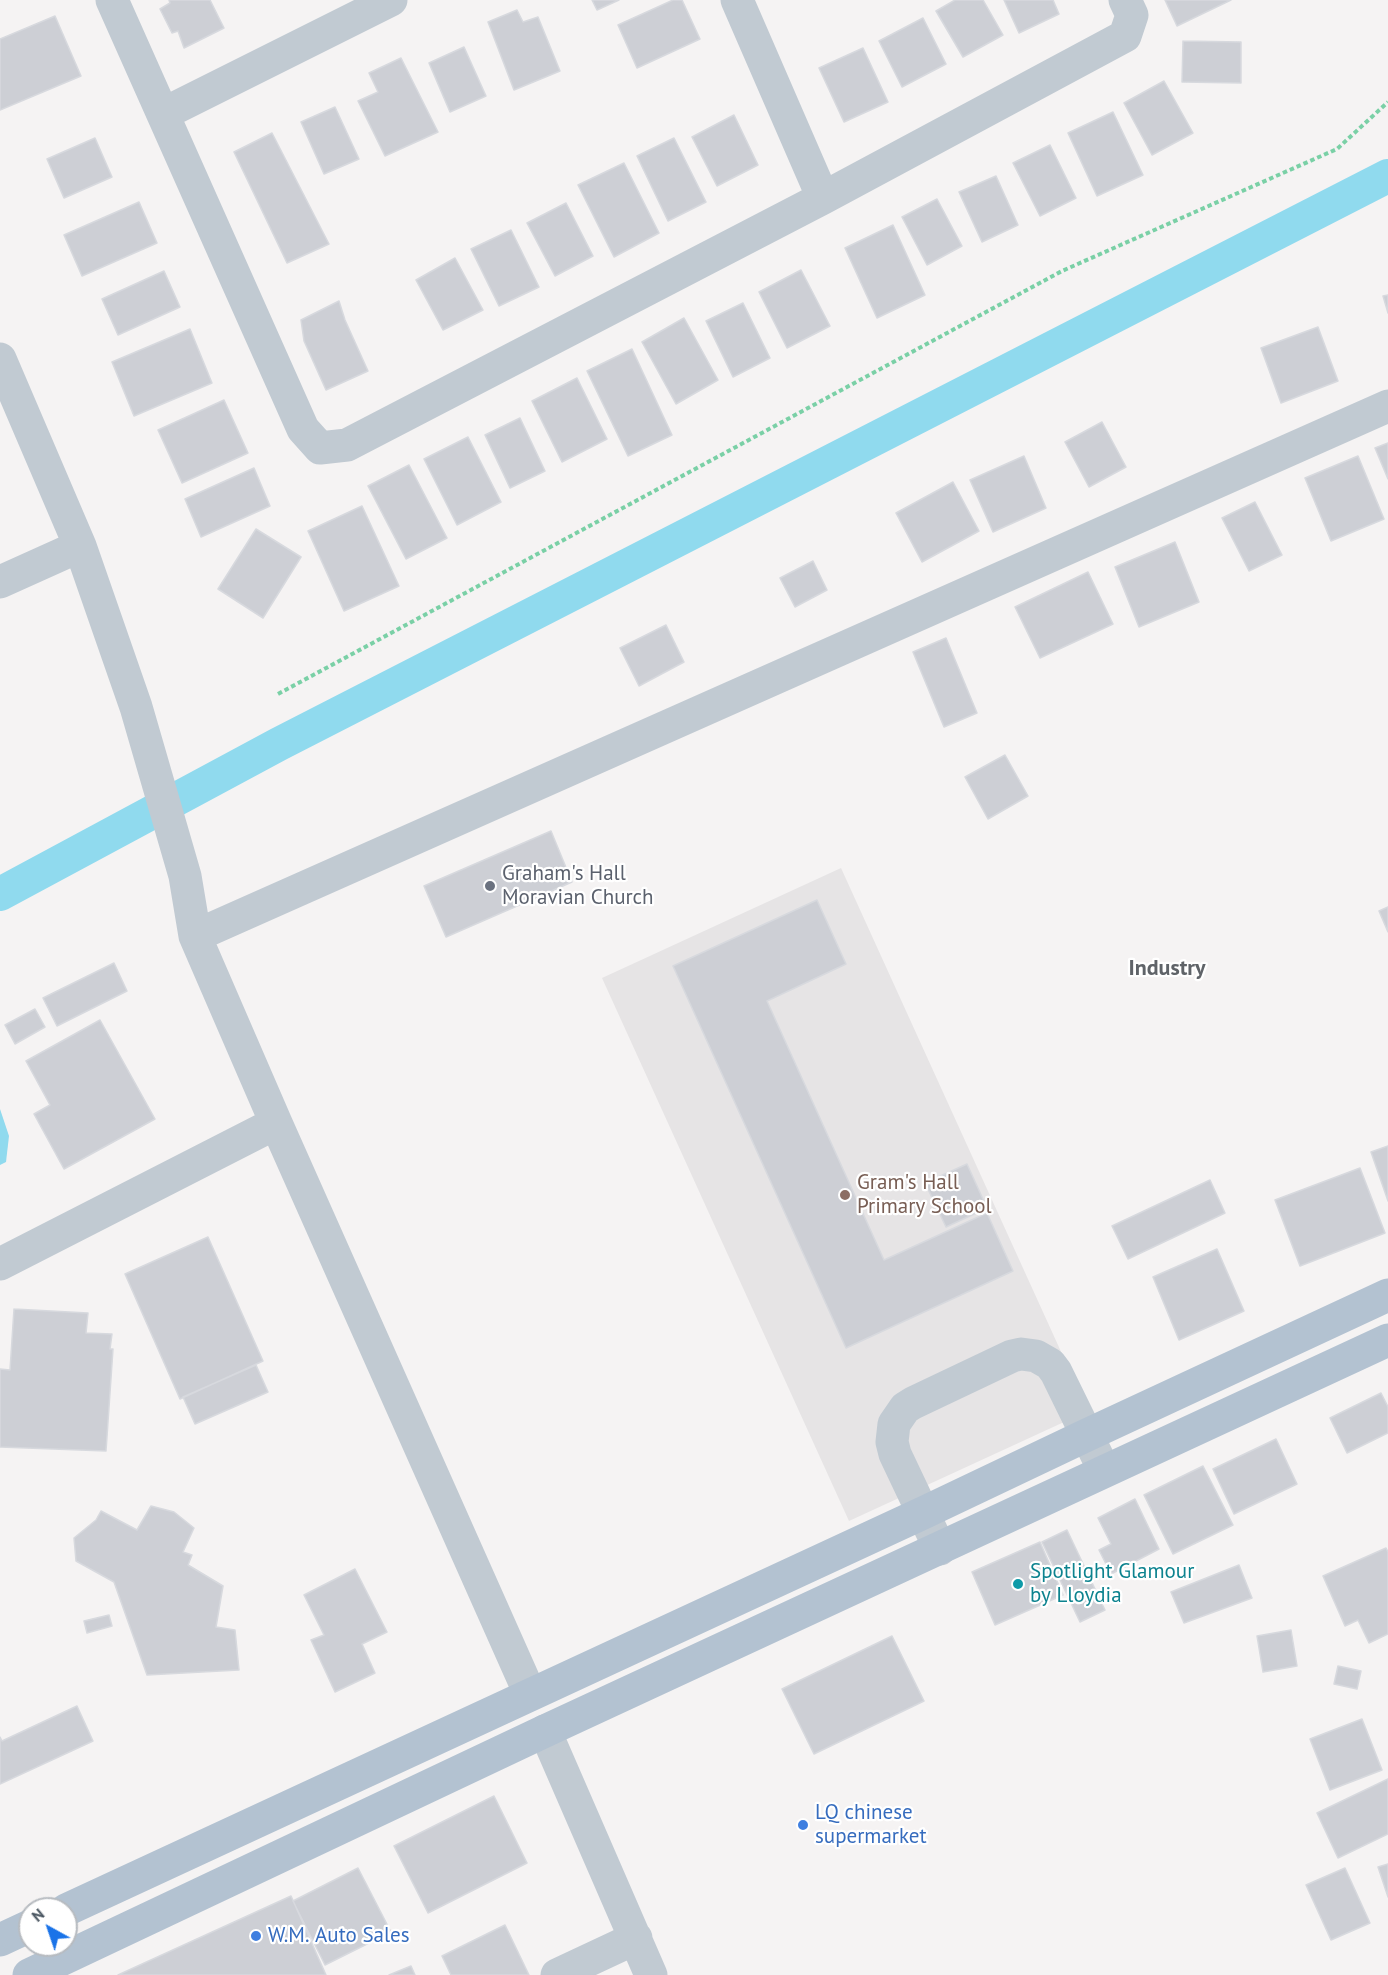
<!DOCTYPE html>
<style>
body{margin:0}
#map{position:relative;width:1388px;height:1975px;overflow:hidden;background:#f5f3f3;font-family:"PT Sans",sans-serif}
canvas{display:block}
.north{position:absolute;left:18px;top:1897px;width:60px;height:60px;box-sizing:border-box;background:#fff;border:2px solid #b7bbc0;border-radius:50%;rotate:320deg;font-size:16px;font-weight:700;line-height:24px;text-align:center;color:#4a5661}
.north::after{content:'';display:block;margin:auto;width:21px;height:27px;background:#1a73e8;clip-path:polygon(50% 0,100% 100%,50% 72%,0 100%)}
</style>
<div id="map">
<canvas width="1388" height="1975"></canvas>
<div class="north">N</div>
</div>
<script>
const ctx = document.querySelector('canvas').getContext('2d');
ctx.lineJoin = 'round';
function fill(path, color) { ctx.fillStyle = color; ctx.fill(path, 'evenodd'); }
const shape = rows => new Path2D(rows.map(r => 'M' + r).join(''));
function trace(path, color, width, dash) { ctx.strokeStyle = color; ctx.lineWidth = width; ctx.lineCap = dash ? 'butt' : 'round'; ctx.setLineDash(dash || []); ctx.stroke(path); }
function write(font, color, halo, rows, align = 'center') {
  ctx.font = font + ' "PT Sans",sans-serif'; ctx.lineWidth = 4.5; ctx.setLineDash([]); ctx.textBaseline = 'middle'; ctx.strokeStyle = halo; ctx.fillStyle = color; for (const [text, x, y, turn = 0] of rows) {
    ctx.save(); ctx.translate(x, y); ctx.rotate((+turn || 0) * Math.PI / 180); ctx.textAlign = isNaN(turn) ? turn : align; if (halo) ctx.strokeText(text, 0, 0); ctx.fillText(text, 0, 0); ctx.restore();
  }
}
const education = shape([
 [841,868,1088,1411,849,1521,602,978]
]);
const water = shape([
 [0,1109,9,1136,6,1162,0,1165]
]);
const canal = shape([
 [0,894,279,744,1388,176]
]);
const building = shape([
 [169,0,210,0,224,28,184,48,178,31,172,33,160,9,170,3,169,0],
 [592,0,619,0,597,10,592,0],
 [673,0,682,0,700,39,637,68,618,25,673,0],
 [955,0,983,0,1003,35,963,57,936,11,955,0],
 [1004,0,1053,0,1059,14,1019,33,1004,0],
 [1165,0,1231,0,1177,26,1165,0],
 [517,10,523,22,538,17,560,71,514,90,488,22,517,10],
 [55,16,81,76,0,110,0,39,55,16],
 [923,18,946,64,902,87,879,41,923,18],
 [1183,41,1241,42,1241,83,1182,82,1183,41],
 [464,47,486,96,450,112,429,63,464,47],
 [863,48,888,102,844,122,819,68,863,48],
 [401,58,438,132,385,156,358,101,378,92,369,73,401,58],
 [1164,81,1193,133,1152,155,1124,103,1164,81],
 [335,107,359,159,324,174,301,122,335,107],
 [1113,112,1143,175,1097,196,1068,133,1113,112],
 [734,115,758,165,717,186,692,137,734,115],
 [272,133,329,244,287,263,234,152,272,133],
 [95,138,112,177,64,198,47,159,95,138],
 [674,138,706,202,668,221,637,156,674,138],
 [1050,145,1076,198,1040,216,1013,163,1050,145],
 [624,163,659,233,614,257,578,185,624,163],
 [996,176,1018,225,982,242,959,192,996,176],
 [937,199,962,246,927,265,902,217,937,199],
 [139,202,157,243,82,276,64,235,139,202],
 [566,203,593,256,555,276,527,223,566,203],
 [893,225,925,295,877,318,845,248,893,225],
 [511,230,539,287,499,306,471,249,511,230],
 [455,258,483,310,443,330,416,280,455,258],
 [801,270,830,326,787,348,759,292,801,270],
 [164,271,180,307,118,335,102,299,164,271],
 [1388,295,1388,313,1383,296,1388,295],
 [339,301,345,320,368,371,326,390,304,341,301,320,339,301],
 [743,303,770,358,733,377,706,321,743,303],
 [684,318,718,380,676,404,642,342,684,318],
 [1318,327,1338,381,1281,403,1261,348,1318,327],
 [190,329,212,383,134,416,112,362,190,329],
 [632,349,672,435,628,456,587,371,632,349],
 [577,378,607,439,562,462,532,401,577,378],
 [224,400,248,453,182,483,158,430,224,400],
 [520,418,545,471,510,488,485,435,520,418],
 [1102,422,1126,467,1089,487,1065,442,1102,422],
 [468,437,501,502,457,525,424,459,468,437],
 [1388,443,1388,479,1375,448,1388,443],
 [1024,456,1046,508,993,532,970,480,1024,456],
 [1358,456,1384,519,1331,541,1305,478,1358,456],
 [409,465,447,538,406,559,368,486,409,465],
 [254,468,270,506,201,537,185,499,254,468],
 [953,482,979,531,922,562,896,513,953,482],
 [1255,502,1282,555,1249,571,1222,518,1255,502],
 [362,506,399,586,344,611,308,531,362,506],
 [256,529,301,557,263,618,218,589,256,529],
 [1175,542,1199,602,1139,627,1115,567,1175,542],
 [813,561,827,590,795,607,780,578,813,561],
 [1088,572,1113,624,1040,658,1015,607,1088,572],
 [666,625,684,662,639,686,620,648,666,625],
 [946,638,977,713,944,727,913,652,946,638],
 [1005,755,1028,796,988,819,965,777,1005,755],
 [551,831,572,882,446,937,424,886,551,831],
 [817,900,846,964,767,1001,884,1260,987,1213,1013,1271,846,1348,673,966,817,900],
 [1388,907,1388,932,1379,911,1388,907],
 [114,963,127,991,57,1026,43,998,114,963],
 [35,1009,45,1027,15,1044,5,1025,35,1009],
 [100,1020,155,1119,64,1169,34,1114,50,1105,26,1061,100,1020],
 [1388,1146,1388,1201,1371,1152,1388,1146],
 [967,1164,987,1208,946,1227,925,1183,967,1164],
 [1360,1168,1385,1233,1300,1266,1275,1200,1360,1168],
 [1210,1180,1225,1213,1128,1259,1112,1226,1210,1180],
 [208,1237,263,1361,180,1399,125,1274,208,1237],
 [1217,1249,1244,1311,1179,1340,1153,1277,1217,1249],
 [14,1309,88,1313,86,1333,112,1334,110,1349,113,1349,106,1451,0,1447,0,1369,10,1370,14,1309],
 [256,1365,268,1392,195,1424,183,1397,256,1365],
 [1381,1393,1388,1407,1388,1433,1347,1453,1330,1418,1381,1393],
 [1276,1439,1297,1484,1234,1514,1213,1469,1276,1439],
 [1203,1466,1233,1525,1173,1554,1144,1495,1203,1466],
 [1135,1499,1159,1549,1111,1574,1099,1550,1111,1544,1098,1518,1135,1499],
 [151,1506,174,1512,194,1528,183,1552,192,1555,188,1565,223,1586,216,1627,235,1630,239,1670,147,1675,114,1582,76,1561,74,1538,96,1520,101,1511,137,1530,151,1506],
 [1067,1530,1105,1610,1080,1622,1042,1542,1067,1530],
 [1040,1542,1063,1595,995,1625,972,1572,1040,1542],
 [1386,1548,1388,1552,1388,1634,1369,1643,1358,1620,1345,1626,1323,1576,1386,1548],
 [1239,1565,1252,1598,1184,1623,1171,1592,1239,1565],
 [355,1569,387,1632,362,1644,375,1673,335,1692,311,1640,324,1635,304,1595,355,1569],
 [109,1615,112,1626,87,1633,84,1621,109,1615],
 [1291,1630,1297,1666,1263,1672,1257,1636,1291,1630],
 [892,1636,924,1701,814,1754,782,1689,892,1636],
 [1338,1666,1361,1671,1357,1689,1334,1684,1338,1666],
 [77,1706,93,1741,0,1784,0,1737,2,1741,77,1706],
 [1362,1719,1382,1770,1330,1790,1310,1739,1362,1719],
 [1388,1779,1388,1834,1338,1858,1317,1813,1388,1779],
 [494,1796,527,1863,428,1913,394,1846,494,1796],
 [1388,1864,1388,1897,1378,1867,1388,1864],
 [358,1868,391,1932,325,1965,293,1901,358,1868],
 [1345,1868,1370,1923,1331,1940,1306,1885,1345,1868],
 [291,1896,326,1975,118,1975,291,1896],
 [505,1925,529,1975,451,1975,442,1956,505,1925],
 [411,1966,415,1975,389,1975,411,1966]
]);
const path = shape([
 [278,694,1062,271,1337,149,1388,102]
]);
const minor = shape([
 [112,0,303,429,320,448,347,445,823,198,1125,36,1132,15,1125,0],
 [737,0,823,198],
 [163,114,391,0],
 [0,359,80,546,136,707,185,876,195,936,276,1123,530,1694],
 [0,582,80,546],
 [195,936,1388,406],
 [0,1264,276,1123],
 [940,1549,895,1454,892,1442,894,1424,905,1408,913,1403,1012,1356,1021,1354,1036,1356,1050,1364,1056,1372,1104,1470],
 [545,1731,651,1975],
 [557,1975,636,1938]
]);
const major = shape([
 [66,1910,923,1513,1087,1435,1388,1295],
 [0,1940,30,1926],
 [29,1975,545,1731,1388,1340]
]);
const markers = [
 [490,886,6,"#6b7280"],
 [845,1195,6,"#8d6e63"],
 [1018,1584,6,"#0f9aa8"],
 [803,1825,6,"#3f7fe0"],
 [256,1936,6,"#3f7fe0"]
];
const worshipNames = [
 ["Graham's Hall",502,874],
 ["Moravian Church",502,898]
];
const educationNames = [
 ["Gram's Hall",857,1183],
 ["Primary School",857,1207]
];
const cultureNames = [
 ["Spotlight Glamour",1030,1572],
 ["by Lloydia",1030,1596]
];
const shopNames = [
 ["LQ chinese",815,1813],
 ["supermarket",815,1837],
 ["W.M. Auto Sales",268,1936]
];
const neighbourhoodNames = [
 ["Industry",1167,969]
];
fill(education, '#e6e4e5');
fill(water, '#90daee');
trace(canal, '#90daee', 34);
fill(building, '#cdcfd5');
trace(building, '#d7d9de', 1.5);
trace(path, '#7ad0a6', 4, [4.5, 3]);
trace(minor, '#c1cad2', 33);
trace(major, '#b3c2d1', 33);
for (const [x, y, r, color] of markers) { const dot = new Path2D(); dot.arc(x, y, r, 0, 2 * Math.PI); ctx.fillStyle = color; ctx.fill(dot); trace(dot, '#fff', 2); }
write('21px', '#5b616d', '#fff', worshipNames, 'left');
write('21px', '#785e54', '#fff', educationNames, 'left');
write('21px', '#0d838f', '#fff', cultureNames, 'left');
write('21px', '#366cbe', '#fff', shopNames, 'left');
write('bold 22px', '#5f6368', '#fff', neighbourhoodNames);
</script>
